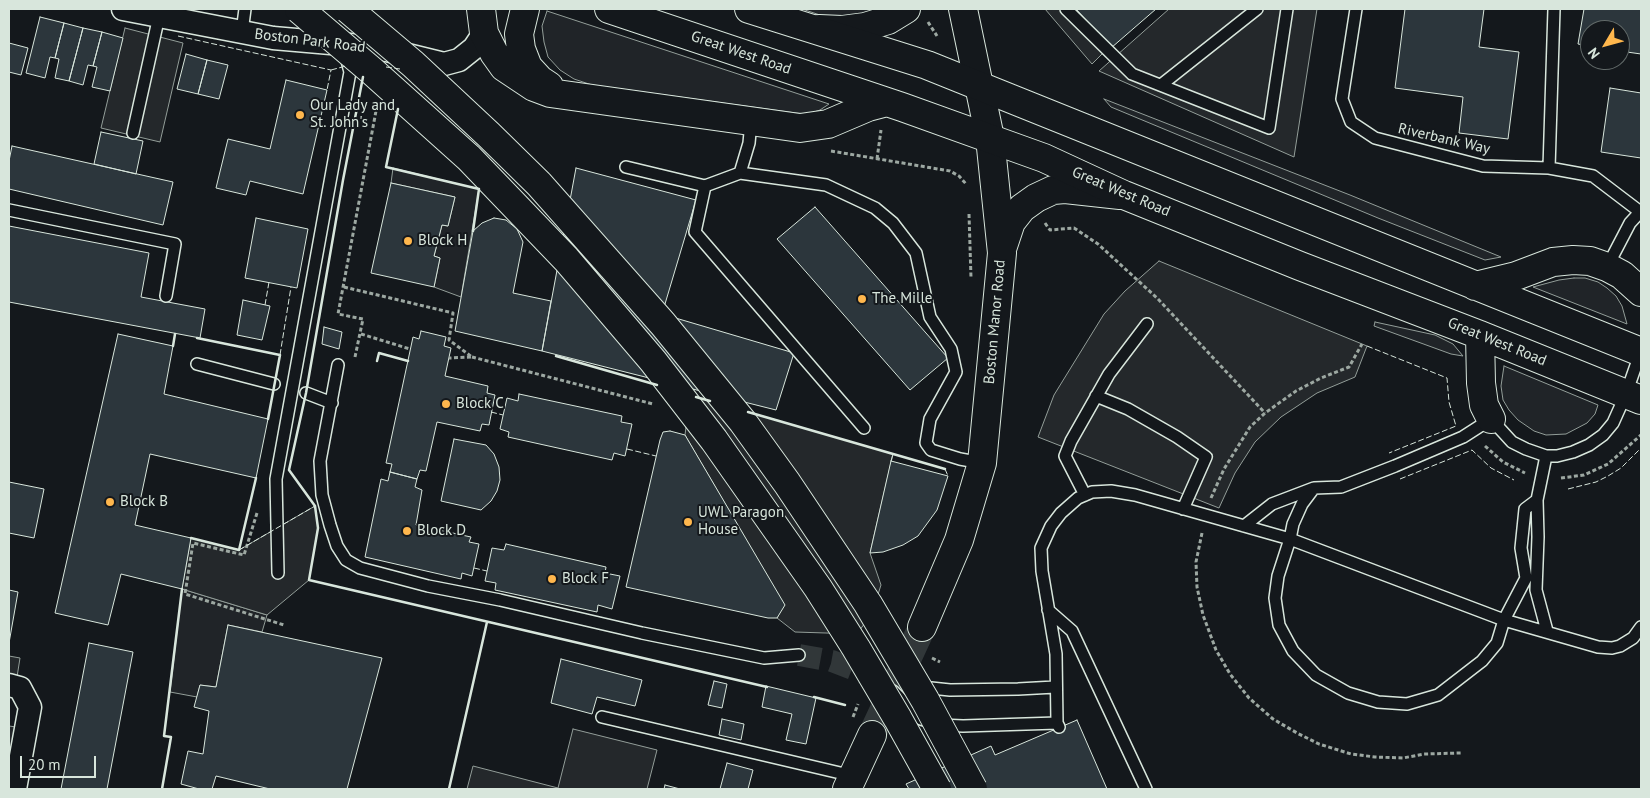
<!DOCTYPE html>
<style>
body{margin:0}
#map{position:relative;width:1650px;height:798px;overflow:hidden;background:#14181c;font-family:"PT Sans",sans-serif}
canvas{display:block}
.frame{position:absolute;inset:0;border:10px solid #d8e6dc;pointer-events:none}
.north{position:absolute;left:1580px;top:20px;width:50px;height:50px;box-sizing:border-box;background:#14181c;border:1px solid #626a69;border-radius:50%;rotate:233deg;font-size:14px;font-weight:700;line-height:20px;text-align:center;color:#d8e6dc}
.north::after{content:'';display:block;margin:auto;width:18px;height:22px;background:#ffb74d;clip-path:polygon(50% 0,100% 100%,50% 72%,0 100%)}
.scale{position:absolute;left:20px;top:756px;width:76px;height:22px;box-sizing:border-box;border:2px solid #d8e6dc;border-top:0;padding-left:6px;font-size:15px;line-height:18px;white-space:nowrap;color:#d8e6dc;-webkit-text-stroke:4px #14181c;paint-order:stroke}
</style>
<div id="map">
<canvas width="1650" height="798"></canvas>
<div class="frame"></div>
<div class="north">N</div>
<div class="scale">20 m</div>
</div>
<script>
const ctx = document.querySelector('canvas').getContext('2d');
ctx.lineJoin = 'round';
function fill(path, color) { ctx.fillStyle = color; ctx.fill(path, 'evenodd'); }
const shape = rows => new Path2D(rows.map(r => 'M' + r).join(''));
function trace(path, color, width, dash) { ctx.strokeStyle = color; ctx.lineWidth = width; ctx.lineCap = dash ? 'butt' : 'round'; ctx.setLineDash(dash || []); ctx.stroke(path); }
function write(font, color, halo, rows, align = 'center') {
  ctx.font = font + ' "PT Sans",sans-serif'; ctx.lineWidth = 4; ctx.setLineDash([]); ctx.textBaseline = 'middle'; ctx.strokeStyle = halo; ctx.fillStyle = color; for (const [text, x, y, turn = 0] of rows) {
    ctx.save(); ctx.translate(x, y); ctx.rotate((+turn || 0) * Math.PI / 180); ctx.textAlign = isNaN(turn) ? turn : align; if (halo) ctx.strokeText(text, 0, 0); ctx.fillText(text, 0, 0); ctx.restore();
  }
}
const green = shape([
 [802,9,884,9,880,11,832,19,802,9],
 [547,11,829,104,820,110,808,114,796,113,592,85,574,79,560,70,548,57,544,42,542,26,547,11],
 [1104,99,1350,195,1501,257,1485,260,1378,218,1111,107,1104,99],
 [393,168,479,189,461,297,434,287,440,258,434,256,442,225,448,226,455,197,391,183,393,168],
 [1574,278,1585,278,1598,282,1607,288,1616,296,1622,306,1627,324,1533,287,1559,280,1574,278],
 [1375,322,1435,335,1453,344,1463,356,1451,354,1374,326,1375,322],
 [1504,366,1598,405,1595,414,1587,423,1566,434,1546,435,1534,431,1518,420,1509,410,1503,400,1501,386,1504,366],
 [182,589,267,615,262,632,228,625,216,687,200,685,197,697,170,692,182,589]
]);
const parking = shape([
 [1045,9,1073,9,1106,50,1092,64,1045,9],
 [1169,9,1317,9,1294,157,1099,71,1169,9],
 [125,28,183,43,160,142,101,128,125,28],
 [1159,261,1367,346,1355,377,1317,393,1281,417,1255,442,1235,473,1219,508,1038,437,1054,395,1104,314,1125,291,1159,261],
 [690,395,893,454,870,553,881,585,872,613,857,634,795,632,777,618,784,605,685,435,690,395],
 [315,506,318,528,309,580,267,615,182,589,191,538,239,550,315,506],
 [9,656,20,658,17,677,9,676,9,656],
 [9,726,23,728,9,772,9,726],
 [573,729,657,750,647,789,467,789,473,766,558,788,573,729]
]);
const building = shape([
 [1076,9,1156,9,1111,48,1076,9],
 [1405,9,1484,9,1479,47,1519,52,1508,139,1459,133,1463,97,1395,88,1405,9],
 [1584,9,1641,9,1641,54,1620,51,1620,30,1590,30,1590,46,1578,44,1584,9],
 [40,17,64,23,55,58,50,57,45,78,26,73,40,17],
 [64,23,83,28,69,81,55,78,59,59,55,58,64,23],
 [83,28,102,32,93,66,88,65,83,85,69,81,83,28],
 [102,32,123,38,110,91,92,87,97,67,93,66,102,32],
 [9,43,28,48,21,75,9,72,9,43],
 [186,54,207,60,198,94,177,89,186,54],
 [207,60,228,65,219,99,198,94,207,60],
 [286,80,327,90,303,194,250,181,246,195,216,188,228,139,270,149,286,80],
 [1610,88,1641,93,1641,91,1641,158,1601,152,1610,88],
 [101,132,143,141,136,174,94,164,101,132],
 [12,146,173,182,163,225,9,189,9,161,12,146],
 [576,168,696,200,662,314,794,353,776,410,542,351,576,168],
 [391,183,455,197,448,226,442,225,434,256,440,258,434,287,371,273,391,183],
 [815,207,948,358,910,390,777,239,815,207],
 [256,218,308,229,297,288,245,278,256,218],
 [494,218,506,220,517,229,523,242,513,293,551,301,542,351,455,331,473,231,482,223,494,218],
 [9,226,149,253,141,297,205,309,200,338,9,302,9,226],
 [243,300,270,306,262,340,237,335,243,300],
 [324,327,342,332,339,349,322,344,324,327],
 [421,331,446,337,444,346,451,348,445,376,488,386,487,393,495,395,489,425,482,424,480,431,437,422,426,471,420,470,417,479,390,472,392,464,386,463,413,337,419,339,421,331],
 [118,334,173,346,164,394,268,419,256,478,150,454,135,525,191,538,182,589,121,574,108,625,55,613,118,334],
 [519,394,622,416,621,422,632,424,625,456,614,453,612,460,508,437,509,432,500,429,507,398,518,401,519,394],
 [670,431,685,435,785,605,777,618,768,618,626,587,660,440,663,432,670,431],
 [454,439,486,445,494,454,499,467,500,480,497,491,491,501,481,510,441,501,454,439],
 [891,461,948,476,937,510,918,536,903,545,883,552,870,553,891,461],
 [390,472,417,479,415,487,422,490,416,525,471,537,469,542,479,544,472,576,462,573,461,579,365,557,381,479,388,481,390,472],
 [9,482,44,489,34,538,9,533,9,482],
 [506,544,606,567,605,573,620,576,612,609,598,605,597,612,495,590,496,583,485,581,492,548,504,550,506,544],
 [9,590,18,592,9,643,9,590],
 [228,625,382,658,347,789,270,789,216,776,212,789,199,789,181,784,188,751,203,754,209,711,194,707,200,685,216,687,228,625],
 [89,643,133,652,107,789,61,789,89,643],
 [561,659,642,680,635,706,597,697,592,714,551,703,561,659],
 [714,681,727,684,722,708,708,705,714,681],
 [766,686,816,698,806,744,786,740,792,714,762,707,766,686],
 [722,719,744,724,741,740,719,735,722,719],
 [1077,720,1107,789,909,789,906,784,991,746,995,755,1077,720],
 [727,763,753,770,748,789,720,789,727,763],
 [665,785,680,789,664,789,665,785]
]);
const minorTunnel = shape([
 [799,655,832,661,868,675,880,683]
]);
const primaryTunnel = shape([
 [872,735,922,627]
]);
const path = shape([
 [928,22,937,36],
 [831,151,950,171,959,176,967,185],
 [877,159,881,130],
 [969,214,971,278],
 [1045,223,1050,230,1074,228,1098,244,1157,298,1265,413],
 [344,287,453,313,449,340,472,357,449,358],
 [361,334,410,349],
 [355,357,363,319,338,314,376,111],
 [472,357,653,404],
 [1485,446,1503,462,1525,473],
 [1561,478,1584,475,1608,464,1641,435],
 [1211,498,1224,469,1250,427,1265,413,1296,391,1321,378,1349,367,1362,344],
 [257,513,244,555,193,543,185,594,284,625],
 [1202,533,1196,562,1197,587,1203,615,1216,650,1230,674,1249,698,1273,719,1297,733,1319,744,1351,754,1375,757,1403,758,1424,754,1461,753],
 [932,658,940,662],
 [853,717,858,704]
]);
const service = shape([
 [1066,9,1132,74,1269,128,1287,9],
 [1356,9,1342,99,1351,122,1375,138,1483,166,1549,168,1593,176,1639,211],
 [242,32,245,9],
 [1161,85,1257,9],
 [751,122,749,143,740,173,826,185,875,208,893,223,916,253,930,317,951,349,956,372,930,419,926,443,931,450,960,459,982,463],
 [133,133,159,16],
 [626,167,705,186],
 [1549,168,1554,9],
 [740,173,705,186,695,232,864,428],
 [9,210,175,244,166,296],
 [1607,267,1630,223,1641,211],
 [197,364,274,384],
 [338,365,320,461,322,495,330,525,337,546,346,560,360,568,428,586,500,600,642,633,764,658,799,655],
 [306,393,332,403],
 [1096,396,1128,409,1177,437,1206,457,1183,509],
 [1546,456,1537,500,1538,537,1536,590,1547,631],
 [1085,495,1065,456,1071,441,1109,374,1147,324],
 [1537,500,1525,509,1521,548,1526,578,1504,620,1497,643,1482,661,1438,695,1407,704,1378,702,1348,693,1316,675,1293,651,1279,625,1275,598,1278,576,1290,539,1293,524,1302,504,1314,488,1341,487,1395,466,1463,437,1491,419,1512,442,1526,449,1546,456,1557,456,1573,452,1589,445,1603,435,1613,423,1626,394,1641,351],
 [1244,526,1272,504,1314,488],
 [278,573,276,479,350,72,346,57],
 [1048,610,1072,631,1146,789],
 [920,689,931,688,950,690,1018,689,1055,687],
 [893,691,921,719,940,725,963,726,1057,723],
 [602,717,853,776],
 [1059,727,1057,723,1056,654,1042,571,1041,548,1051,526,1061,513,1078,498,1092,492,1111,491,1135,495,1290,539,1504,620,1598,647,1612,648,1620,646,1633,638,1641,627]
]);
const minor = shape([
 [123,9,273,38,342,44,387,50,444,64,459,60,474,48,484,33],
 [9,685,20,688,30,707,15,789]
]);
const primary = shape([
 [819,29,842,30,865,27,888,20,906,9],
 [1003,246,1011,222,1022,208,1036,198,1053,190,1065,189,1120,195],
 [922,627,959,540,982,463,1002,253,990,138,963,9],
 [847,789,872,735]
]);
const trunk = shape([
 [481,9,484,33,494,53,504,67,534,87,550,93,800,128,828,124,868,107,887,102],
 [525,9,519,34,521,49,528,67,540,80,549,86],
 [609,9,902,107,1044,158,1124,195,1300,266,1480,335,1641,400],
 [749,9,927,65,1641,352],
 [1475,286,1516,276,1553,262,1573,260,1590,261,1607,267,1622,275,1641,292],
 [1480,335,1481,383,1484,405,1491,419]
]);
const motorwayBridge = shape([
 [299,9,372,71,469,158,566,259,653,361,714,440,818,588,856,648,898,719,937,789],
 [348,9,413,64,489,135,539,184,663,324,743,422,787,483,868,604,925,700,973,789]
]);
const fence = shape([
 [178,36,331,70,327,90],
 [386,67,400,69],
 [331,70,346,66],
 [265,305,269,282],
 [1367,346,1447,378,1449,402,1456,426,1389,453],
 [280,355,291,287],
 [491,412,503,415],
 [627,449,656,456],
 [891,461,893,454],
 [945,469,948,476],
 [1400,479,1472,450,1491,468,1514,480],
 [1568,489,1596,482,1608,476,1621,468,1641,448],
 [239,550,315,506],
 [474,568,487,571]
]);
const wall = shape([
 [363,77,343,180,306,393,289,470,315,506,318,528,309,580,767,687],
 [398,109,386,167,479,189,473,231],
 [197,338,280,355,268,419],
 [173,346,175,334],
 [556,356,657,385],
 [377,361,379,353,408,361],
 [696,397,710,401],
 [748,412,945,469],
 [191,538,239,550,256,478],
 [814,697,845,705],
 [162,789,171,737,164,736,182,589],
 [449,789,487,622]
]);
const markers = [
 [300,115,5,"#ffb74d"],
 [408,241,5,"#ffb74d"],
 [862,299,5,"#ffb74d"],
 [446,404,5,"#ffb74d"],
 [110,502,5,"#ffb74d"],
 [688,522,5,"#ffb74d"],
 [407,531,5,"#ffb74d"],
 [552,579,5,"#ffb74d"]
];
const streetNames = [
 ["Boston Park Road",310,41,7],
 ["Great West Road",741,53,19],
 ["Riverbank Way",1444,139,13],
 ["Great West Road",1121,192,23],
 ["Boston Manor Road",995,322,-85],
 ["Great West Road",1497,342,22]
];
const poiNames = [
 ["Our Lady and",310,106],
 ["St. John's",310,123],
 ["Block H",418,241],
 ["The Mille",872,299],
 ["Block C",456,404],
 ["Block B",120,502],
 ["UWL Paragon",698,513],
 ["House",698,530],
 ["Block D",417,531],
 ["Block F",562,579]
];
fill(green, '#202428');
trace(green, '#939e99', 1);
fill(parking, '#24282b');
trace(parking, '#939e99', 1);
fill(building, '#2c363c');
trace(building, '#d8e6dc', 1);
trace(minorTunnel, '#313739', 22, [22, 11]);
trace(primaryTunnel, '#313739', 28, [28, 14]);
trace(service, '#d8e6dc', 14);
trace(minor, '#d8e6dc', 25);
trace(primary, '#d8e6dc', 30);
trace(trunk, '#d8e6dc', 30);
trace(path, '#9da8a2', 3, [4, 2.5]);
trace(service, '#14181c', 11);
trace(minor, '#14181c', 22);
trace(primary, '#14181c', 28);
trace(trunk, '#14181c', 28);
trace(motorwayBridge, '#d8e6dc', 30, []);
trace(motorwayBridge, '#14181c', 28);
trace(fence, '#d8e6dc', 1, [6, 2.5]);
trace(wall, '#d8e6dc', 2.5);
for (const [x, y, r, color] of markers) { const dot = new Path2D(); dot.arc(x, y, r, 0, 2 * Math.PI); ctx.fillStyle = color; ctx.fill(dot); trace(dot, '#14181c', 2); }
write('15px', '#d8e6dc', '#14181c', streetNames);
write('15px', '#d8e6dc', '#14181c', poiNames, 'left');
</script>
